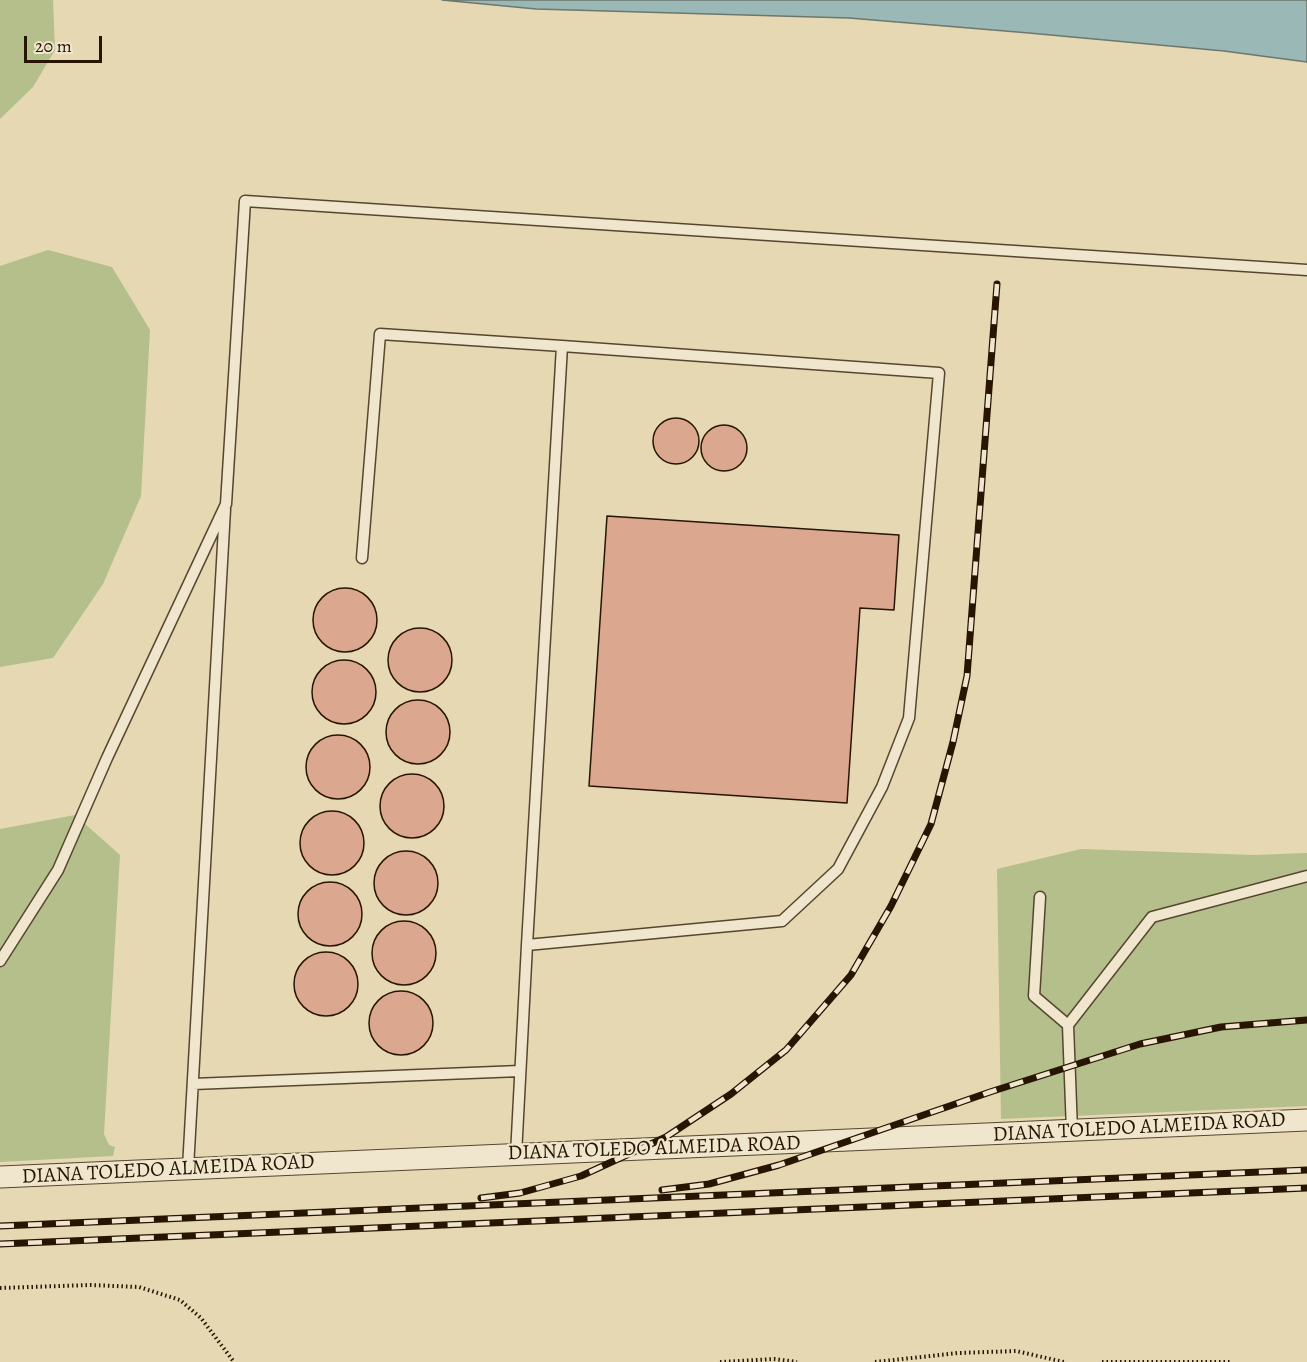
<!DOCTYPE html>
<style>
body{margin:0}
#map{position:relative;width:1307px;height:1362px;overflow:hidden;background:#e6d8b2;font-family:Alegreya,serif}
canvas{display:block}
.scale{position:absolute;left:24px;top:36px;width:78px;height:27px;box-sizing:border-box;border:3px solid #271502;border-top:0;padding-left:8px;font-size:18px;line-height:21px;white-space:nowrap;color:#271502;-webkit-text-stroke:4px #efe6cd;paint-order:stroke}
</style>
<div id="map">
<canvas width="1307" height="1362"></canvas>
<div class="scale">20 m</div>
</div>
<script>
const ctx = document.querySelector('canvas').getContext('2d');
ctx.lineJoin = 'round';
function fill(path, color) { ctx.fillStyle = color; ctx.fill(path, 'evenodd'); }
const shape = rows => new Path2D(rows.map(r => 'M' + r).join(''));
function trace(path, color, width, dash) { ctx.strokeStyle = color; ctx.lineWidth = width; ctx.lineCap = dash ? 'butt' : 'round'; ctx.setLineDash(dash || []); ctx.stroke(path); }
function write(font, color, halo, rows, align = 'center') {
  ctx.font = font + ' Alegreya,serif'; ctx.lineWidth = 4.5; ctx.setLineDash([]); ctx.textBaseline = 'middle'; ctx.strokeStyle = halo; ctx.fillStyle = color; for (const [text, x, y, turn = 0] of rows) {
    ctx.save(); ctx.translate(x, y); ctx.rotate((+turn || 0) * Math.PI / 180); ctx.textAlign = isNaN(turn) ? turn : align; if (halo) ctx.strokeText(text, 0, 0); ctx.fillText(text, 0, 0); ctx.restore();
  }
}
const green = shape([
 [0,0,53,0,55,50,33,87,0,119],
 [48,250,112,267,150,330,141,496,103,584,53,658,0,667,0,266],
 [75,815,120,855,104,1134,109,1145,115,1147,113,1156,0,1162,0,829],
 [1081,849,1254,855,1307,853,1307,1106,1001,1119,997,869]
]);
const water = shape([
 [442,0,1307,0,1307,62,1224,51,1029,33,849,18,536,9,442,0]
]);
const building = shape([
 '653 441a23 23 0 1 1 46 0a23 23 0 1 1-46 0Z',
 '701 448a23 23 0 1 1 46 0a23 23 0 1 1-46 0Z',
 [607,516,899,535,894,610,860,608,847,803,589,786,607,516],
 '313 620a32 32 0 1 1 64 0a32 32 0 1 1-64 0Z',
 '388 660a32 32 0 1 1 64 0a32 32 0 1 1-64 0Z',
 '312 692a32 32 0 1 1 64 0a32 32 0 1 1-64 0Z',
 '386 732a32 32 0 1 1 64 0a32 32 0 1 1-64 0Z',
 '306 767a32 32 0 1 1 64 0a32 32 0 1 1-64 0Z',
 '380 806a32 32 0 1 1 64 0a32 32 0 1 1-64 0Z',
 '300 843a32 32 0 1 1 64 0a32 32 0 1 1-64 0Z',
 '374 883a32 32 0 1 1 64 0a32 32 0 1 1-64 0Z',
 '298 914a32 32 0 1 1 64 0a32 32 0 1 1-64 0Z',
 '372 953a32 32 0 1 1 64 0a32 32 0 1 1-64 0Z',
 '294 984a32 32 0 1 1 64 0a32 32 0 1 1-64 0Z',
 '369 1023a32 32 0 1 1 64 0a32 32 0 1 1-64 0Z'
]);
const path = shape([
 [0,1288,90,1285,139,1287,180,1300,201,1318,234,1362],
 [720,1362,774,1359,797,1362],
 [875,1362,958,1353,1016,1351,1064,1362],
 [1102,1362,1231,1362]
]);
const lane = shape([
 [362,558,380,334,562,346],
 [1040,897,1034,996,1068,1025],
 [0,961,58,870,107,758,226,504,245,201,1307,270],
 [193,1084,520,1071],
 [1072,1131,1068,1025,1152,917,1307,876],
 [516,1155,527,945,562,346,939,373,909,718,882,787,838,869,782,921,527,945],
 [188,1168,225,509]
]);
const street = shape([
 [0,1177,1307,1120]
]);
const rail = shape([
 [662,1190,709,1184,779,1165,990,1092,1140,1044,1221,1027,1307,1020],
 [481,1198,520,1193,581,1176,666,1137,731,1094,786,1050,851,975,891,906,931,824,953,742,967,676,997,284],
 [0,1226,1307,1170],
 [0,1244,1307,1188]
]);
const streetNames = [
 ["DIANA TOLEDO ALMEIDA ROAD",1139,1128,-3],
 ["DIANA TOLEDO ALMEIDA ROAD",654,1149,-2],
 ["DIANA TOLEDO ALMEIDA ROAD",168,1170,-3]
];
fill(green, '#b4bf8c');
fill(water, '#9ab8b6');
trace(water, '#6c776e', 1.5);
fill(building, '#dca78f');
trace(building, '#271502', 1.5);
trace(lane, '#57462e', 13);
trace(street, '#57462e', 23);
trace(path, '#271502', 4, [1.5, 3]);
trace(lane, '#efe6cd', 10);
trace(street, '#efe6cd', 21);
trace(rail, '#271502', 7);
trace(rail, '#efe6cd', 4.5, [14]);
write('21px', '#271502', '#efe6cd', streetNames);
</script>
